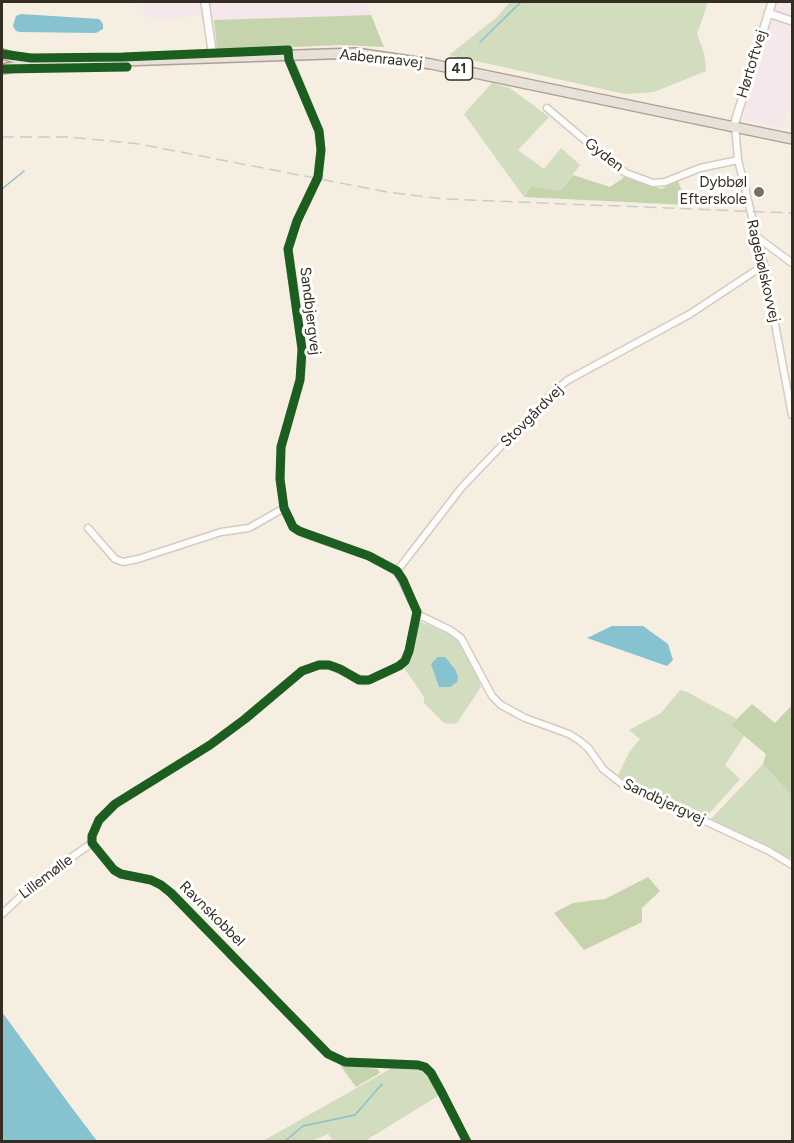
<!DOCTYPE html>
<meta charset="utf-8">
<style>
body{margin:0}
#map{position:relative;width:794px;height:1143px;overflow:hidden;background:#f5eee1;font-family:Figtree,sans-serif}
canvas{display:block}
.frame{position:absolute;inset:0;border:3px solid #332e21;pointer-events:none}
</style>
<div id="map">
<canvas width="794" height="1143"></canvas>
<div class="frame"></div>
</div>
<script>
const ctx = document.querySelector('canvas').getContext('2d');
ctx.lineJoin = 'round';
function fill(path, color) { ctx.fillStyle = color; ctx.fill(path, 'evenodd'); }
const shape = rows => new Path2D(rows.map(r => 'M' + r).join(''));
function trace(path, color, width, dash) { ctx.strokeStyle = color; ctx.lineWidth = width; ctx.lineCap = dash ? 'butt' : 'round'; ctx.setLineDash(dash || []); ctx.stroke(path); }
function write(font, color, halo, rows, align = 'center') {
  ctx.font = font + ' Figtree,sans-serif'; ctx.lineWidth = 6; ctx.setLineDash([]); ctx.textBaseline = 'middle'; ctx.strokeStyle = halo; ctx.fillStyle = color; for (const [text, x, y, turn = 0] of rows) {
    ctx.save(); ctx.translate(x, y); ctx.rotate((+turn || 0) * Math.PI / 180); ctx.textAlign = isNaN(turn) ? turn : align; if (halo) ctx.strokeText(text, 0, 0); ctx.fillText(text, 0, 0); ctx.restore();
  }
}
const industrial = shape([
 [85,2,366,2,371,15,214,20,200,15,159,20,147,16,136,4,86,3],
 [777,2,792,2,792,109,787,108,782,128,745,120,745,106]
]);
const green = shape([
 [510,2,708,2,697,34,704,53,706,71,654,92,625,94,449,55,497,17],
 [492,83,510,88,549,117,518,150,544,169,561,148,580,165,560,191,531,186,524,197,464,114],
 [418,621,453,635,463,645,472,661,481,687,457,723,452,724,444,723,424,703,424,697,404,668,409,661],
 [680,690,687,692,737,719,731,725,744,736,725,765,740,779,706,817,627,782,618,775,630,751,640,739,629,730,661,713],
 [763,764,792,796,792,855,789,859,711,819],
 [392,1068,422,1070,433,1079,441,1094,365,1141,333,1141,328,1134,312,1141,261,1142]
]);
const forest = shape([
 [371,15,384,47,342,45,217,50,214,20],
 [573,175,610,187,626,176,661,189,678,181,687,205,524,197,531,186,560,191],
 [752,704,775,723,792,705,792,796,763,764,766,754,731,725],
 [648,877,660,891,642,908,642,922,584,950,554,913,573,903,605,899],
 [340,1065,378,1069,380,1073,356,1087]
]);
const water = shape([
 [21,14,99,19,103,24,103,29,96,33,20,32,16,31,13,26,16,16],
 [612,626,643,626,668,644,673,660,667,666,587,638],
 [438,657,445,657,455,669,458,677,457,682,450,687,439,687,431,664],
 [2,1012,69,1104,97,1141,2,1141]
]);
const stream = shape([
 [480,42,521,2],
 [2,189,24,171],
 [284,1142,303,1126,355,1115,382,1084]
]);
const minor = shape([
 [288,55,319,131,321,150,318,177,297,221,288,249,302,349,302,364,300,380,281,447,280,479,284,508,293,527,305,534,369,556,397,571,419,615,450,630,461,638,492,696,501,705,525,718,569,734,580,741,589,749,603,769,622,784,705,821,769,851,792,865],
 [547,108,612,163,626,173,653,183,665,182,700,168,738,160],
 [735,125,738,160,764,265,792,415],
 [757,237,792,263],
 [88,528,115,559,123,562,138,559,221,532,249,528,284,508],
 [397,571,462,487,552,393,568,380,690,314,764,265],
 [417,612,409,651,405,661,399,666,369,680,364,681,329,665,319,665,302,671,245,719,210,745,115,804,99,820,92,836,92,843,114,870,121,874,151,880,161,885,171,893,328,1054,345,1062,418,1065,425,1067,431,1073,442,1093,467,1142],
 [2,914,35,883,92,843]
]);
const tertiary = shape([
 [205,2,213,58],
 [768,13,792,21],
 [735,122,772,2]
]);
const primary = shape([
 [2,54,32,63],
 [2,69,34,64,356,53,431,64,792,139]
]);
const rail = shape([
 [2,137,69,137,139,144,387,192,444,199,792,213]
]);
const cycleway = shape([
 [2,54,31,58,123,57,288,50,289,60,319,131,321,150,318,177,297,221,288,249,302,349,300,380,281,447,280,479,284,508,293,527,299,531,369,556,397,571,403,580,417,612,409,651,405,661,399,666,369,680,359,680,340,669,329,665,319,665,302,671,245,719,210,745,115,804,99,820,92,836,92,843,114,870,121,874,151,880,161,885,171,893,328,1054,345,1062,418,1065,425,1067,431,1073,442,1093,467,1142],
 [2,69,127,67]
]);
const markers = [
 [759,192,6,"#777164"]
];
const shields = [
 [459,69,27]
];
const shieldNames = [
 ["41",459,69]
];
const streetNames = [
 ["Aabenraavej",381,59,6],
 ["Hørtoftvej",752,64,-73],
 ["Gyden",604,155,38],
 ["Ragebølskovvej",763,271,77],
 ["Sandbjergvej",310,311,83],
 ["Stovgårdvej",532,416,-45],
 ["Sandbjergvej",664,802,25],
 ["Lillemølle",46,877,-37],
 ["Ravnskobbel",212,914,45]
];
const poiNames = [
 ["Dybbøl",747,183],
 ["Efterskole",747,200]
];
fill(industrial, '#f6e7ea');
fill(green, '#d2dcbe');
fill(forest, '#c5d4ac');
fill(water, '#87c2d0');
trace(stream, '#87c2d0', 1.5);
trace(minor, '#d2ccc1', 9);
trace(tertiary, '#d2ccc1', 10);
trace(primary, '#ae9f90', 12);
trace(minor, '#fefcfa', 6);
trace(tertiary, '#fefcfa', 7);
trace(primary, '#e8e1da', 9);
trace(rail, '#cdcbc8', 1.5, [12, 6]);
trace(cycleway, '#1b5e20', 9);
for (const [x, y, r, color] of markers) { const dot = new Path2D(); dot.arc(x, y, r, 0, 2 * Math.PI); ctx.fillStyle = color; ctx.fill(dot); trace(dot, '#fff', 2); }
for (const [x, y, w] of shields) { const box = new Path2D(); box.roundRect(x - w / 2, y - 11, w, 22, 4.5); ctx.fillStyle = '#fff'; ctx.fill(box); trace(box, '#332e21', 1.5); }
write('bold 14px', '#332e21', null, shieldNames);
write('15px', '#332e21', '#fff', streetNames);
write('15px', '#332e21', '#fff', poiNames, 'right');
</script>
